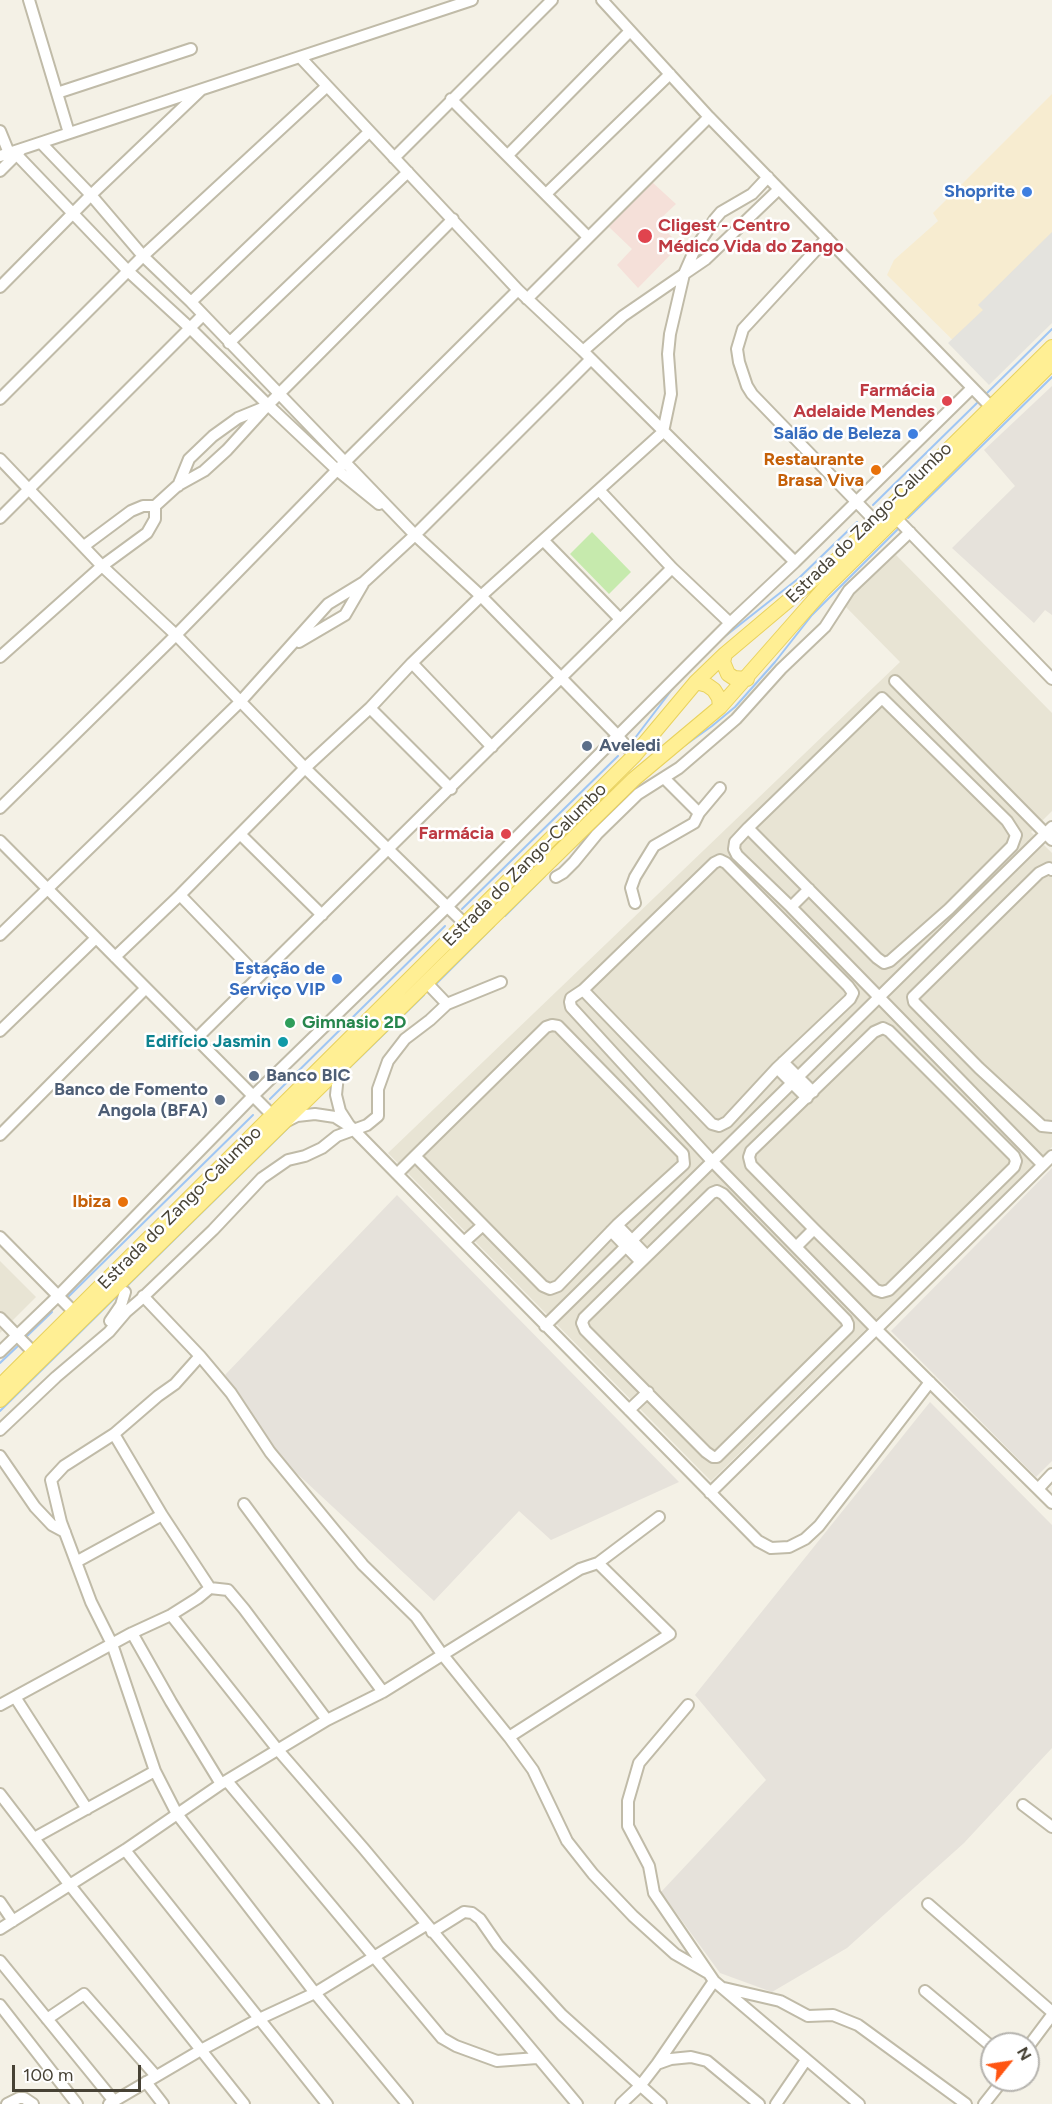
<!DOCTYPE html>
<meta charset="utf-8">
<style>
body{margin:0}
#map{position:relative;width:1052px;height:2104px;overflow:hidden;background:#f4f1e6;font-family:Figtree,sans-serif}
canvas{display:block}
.north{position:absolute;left:980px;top:2032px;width:60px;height:60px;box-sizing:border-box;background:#fff;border:2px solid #b5b3ae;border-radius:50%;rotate:60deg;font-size:16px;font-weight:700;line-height:24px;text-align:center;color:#474235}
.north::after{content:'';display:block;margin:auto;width:21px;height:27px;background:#ff5512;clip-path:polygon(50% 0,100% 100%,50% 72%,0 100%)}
.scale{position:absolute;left:12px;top:2065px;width:129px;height:27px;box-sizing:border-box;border:3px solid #474235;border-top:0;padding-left:8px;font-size:18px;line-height:21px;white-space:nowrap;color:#474235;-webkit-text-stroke:4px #fff;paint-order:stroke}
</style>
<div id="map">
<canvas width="1052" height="2104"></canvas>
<div class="north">N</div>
<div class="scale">100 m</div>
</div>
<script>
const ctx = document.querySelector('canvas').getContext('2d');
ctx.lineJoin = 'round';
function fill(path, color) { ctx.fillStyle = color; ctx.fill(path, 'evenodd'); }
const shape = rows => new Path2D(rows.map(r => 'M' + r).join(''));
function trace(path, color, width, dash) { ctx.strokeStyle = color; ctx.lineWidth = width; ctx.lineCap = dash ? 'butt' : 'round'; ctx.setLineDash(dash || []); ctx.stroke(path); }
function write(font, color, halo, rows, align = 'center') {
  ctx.font = font + ' Figtree,sans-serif'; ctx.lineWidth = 5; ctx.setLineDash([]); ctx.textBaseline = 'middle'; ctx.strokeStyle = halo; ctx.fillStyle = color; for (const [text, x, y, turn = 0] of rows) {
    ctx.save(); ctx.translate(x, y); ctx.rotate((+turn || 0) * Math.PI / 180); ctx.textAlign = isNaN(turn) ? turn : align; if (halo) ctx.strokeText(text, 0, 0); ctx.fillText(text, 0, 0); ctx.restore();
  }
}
const residential = shape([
 [896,555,1052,713,1052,811,1031,832,1052,853,1052,1147,711,1481,388,1153,900,662,842,603],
 [0,1261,36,1297,0,1333]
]);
const commercial = shape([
 [1052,94,1052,322,993,380,887,275,894,260,938,221,933,213]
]);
const industrial = shape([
 [1052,386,1052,615,1045,610,1034,623,952,548,1015,486,984,450],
 [1052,1168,1052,1461,1036,1477,891,1331],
 [397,1195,679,1482,551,1540,519,1511,434,1601,276,1454,225,1375],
 [930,1402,1052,1525,1052,1748,964,1843,847,1948,772,1992,720,1973,661,1892,766,1780,695,1695]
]);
const medical = shape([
 [652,182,676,204,657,222,680,245,638,288,617,265,632,249,609,227]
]);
const green = shape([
 [592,532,631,572,609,594,570,554]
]);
const parking = shape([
 [1052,232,1052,323,989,385,948,343,983,310,978,305]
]);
const stream = shape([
 [985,395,1052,329],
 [873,505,978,402],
 [908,518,1052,377],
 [719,641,799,578,857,522],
 [635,738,677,683],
 [677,751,712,726,735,707,775,662,812,615,897,530],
 [555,866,632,790],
 [462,909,618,756],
 [505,916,545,876],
 [436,984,494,926],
 [345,1072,424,995],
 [270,1099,445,926],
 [127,1286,294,1122],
 [68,1297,253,1115],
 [25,1338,52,1312],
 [0,1363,19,1345],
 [0,1411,120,1293]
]);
const minor = shape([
 [29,0,69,133],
 [602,0,709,117,991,407],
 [300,57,518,290,583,351,795,562],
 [57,93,191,49],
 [451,99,588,237],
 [0,131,9,153],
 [41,143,91,195,143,256,191,302,415,535,481,596,618,736,634,756],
 [17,155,128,271,190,328,268,405,337,470,379,504],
 [508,155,630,31],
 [0,156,472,0],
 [394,158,552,0],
 [0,171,20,151],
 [546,194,670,74],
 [827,238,743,329,737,349,739,362,747,386,752,394,875,521],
 [0,287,91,195,201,90],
 [527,299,709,117],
 [191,302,369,132],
 [229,343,408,172],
 [583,351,623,316,684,274,695,249,715,219,721,212,752,194,768,177],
 [0,399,143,256,326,87],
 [0,459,102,566,176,635,305,768,465,924],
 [178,486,189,459,213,436,238,418,265,407],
 [599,490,672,568,730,623],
 [0,518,203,315],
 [896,518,1052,679],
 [543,540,620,619],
 [84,546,131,511,143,506,155,506],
 [299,642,345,615,363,584],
 [0,657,102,566,147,533,155,519,155,506,177,486,204,471,227,450,268,405,453,219],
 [412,663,492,747],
 [895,681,1052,840],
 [882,698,1007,821,1016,835,1012,846,949,909,890,961,884,963,877,958,748,828,882,698],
 [370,708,451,789],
 [664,778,699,813],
 [0,808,176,635,337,470,518,290],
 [748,828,735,842,734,849,737,855,791,907,1043,1165],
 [241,835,322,915],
 [0,841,272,1115],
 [1052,870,1049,868,1039,873,913,997,914,1002,979,1068,1042,1126,1052,1127],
 [556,877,563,873,574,862,597,834,638,794,679,768,736,719,781,669,825,627,849,590,910,532],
 [180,895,258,976],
 [635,903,631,888,635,877,654,846,694,823,699,813,720,788],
 [791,907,809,889],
 [0,935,240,702,328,604,364,582,415,535,591,359],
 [115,957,180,895,305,768,370,708,412,663,481,596,663,432,671,394,668,354,670,334,684,274,706,259,779,189],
 [426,982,447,1004],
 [583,990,712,1124,719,1126,727,1122,777,1068,850,999,853,993,848,986,726,863,720,860,714,863,583,990,571,998,570,1002,571,1007,713,1162,876,1329,1052,1503],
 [883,1028,889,1031,1014,1156,1016,1161,1014,1167,889,1290,882,1292,876,1290,814,1229,751,1165,749,1157,751,1151,874,1032,883,1028],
 [0,1031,96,938],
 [196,1039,672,568],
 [783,1062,813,1092],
 [343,1067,338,1075,336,1095,340,1111,349,1125,397,1174],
 [777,1068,807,1098],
 [287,1121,297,1116,315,1114,335,1117,346,1124],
 [0,1135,146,988],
 [415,1156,543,1286,550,1289,558,1286,617,1225,684,1164,683,1154,558,1026,552,1025,546,1027,415,1156,397,1174,758,1541,771,1548,789,1547,805,1539,819,1526,930,1382],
 [717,1191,723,1194,846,1320,848,1324,848,1328,717,1457,713,1457,706,1452,585,1330,582,1323,584,1318,641,1262,712,1193,717,1191],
 [617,1225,647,1256],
 [611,1231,641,1262],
 [0,1237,75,1313],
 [464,1242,483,1225],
 [796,1247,814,1229],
 [143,1296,200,1356,175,1384,158,1396,114,1434,64,1466,51,1480,61,1522,91,1602,112,1644,155,1771,177,1814,315,1993,407,2104],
 [0,1318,34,1353],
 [110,1321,121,1305,125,1292],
 [545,1326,1052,827],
 [0,1352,58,1296,253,1096,447,907,730,623,795,562,972,388],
 [200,1356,231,1393,270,1452,363,1565,416,1617,442,1654,509,1737,533,1770,567,1841,593,1874,633,1916,675,1954,708,1973],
 [629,1410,648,1392],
 [0,1430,56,1377,109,1332,126,1312,140,1300,213,1230,262,1178,288,1160,305,1156,322,1148,337,1136,367,1125,378,1116,378,1089,388,1061,405,1039,430,1020,447,1004,501,982],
 [114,1434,162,1515,210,1588],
 [0,1456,35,1507,52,1525,65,1532],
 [1038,1489,1052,1474],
 [710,1493,1052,1156],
 [244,1504,383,1692],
 [76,1562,162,1515],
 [598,1563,659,1517],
 [171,1615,278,1750,364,1849,577,2104],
 [132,1633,171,1702,221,1784],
 [15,1697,87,1809],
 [0,1705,132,1633,171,1615,198,1598,210,1588,228,1590,244,1609,327,1720],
 [688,1705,639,1763,628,1801,628,1826,649,1866,654,1893,714,1981,859,2104],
 [227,1781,442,2038,456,2046,497,2061,537,2058],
 [0,1794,69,1884,244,2104],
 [1023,1805,1052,1827],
 [34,1838,155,1771],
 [125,1850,327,2104],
 [0,1902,13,1921],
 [928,1904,1052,2012],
 [0,1929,125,1850,221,1784,327,1720,383,1692,580,1569,598,1563,670,1634,509,1737],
 [432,1932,464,1912,472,1913,480,1919,498,1945,562,2015,661,2104],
 [0,1961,114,2101],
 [724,1988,780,2001,808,2016,833,2015,858,2025,966,2104],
 [925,1991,992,2047],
 [0,2005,77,2104],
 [47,2019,84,1994,156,2076],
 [1028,2047,1052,2015],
 [657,2064,671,2059,691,2057,707,2061,759,2104],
 [146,2082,163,2104],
 [7,2104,19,2098,24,2098,33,2104],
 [109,2104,201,2050,259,2019,315,1993,426,1925],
 [621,2104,640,2086,657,2064,714,1981],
 [776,2104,806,2060],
 [984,2104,1003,2080]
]);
const major = shape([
 [725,654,723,662,728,674,734,678,747,679],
 [696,682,707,685,714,690,719,698,720,707],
 [0,1386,634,756,696,682,725,654,840,557,1052,347],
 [0,1400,634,779,720,707,823,590,1052,363]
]);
const markers = [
 [1027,192,6,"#3f7fe0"],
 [645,236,8,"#e0444e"],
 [947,401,6,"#e0444e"],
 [913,434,6,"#3f7fe0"],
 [876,470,6,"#e8710a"],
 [587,746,6,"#5c6f8a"],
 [506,834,6,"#e0444e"],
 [337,979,6,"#3f7fe0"],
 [290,1023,6,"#2e9e5b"],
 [283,1042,6,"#0f9aa8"],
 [254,1076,6,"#5c6f8a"],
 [220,1100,6,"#5c6f8a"],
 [123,1202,6,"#e8710a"]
];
const shopNames = [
 ["Shoprite",1015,192],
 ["Salão de Beleza",901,434],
 ["Estação de",325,969],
 ["Serviço VIP",325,990]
];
const healthNames = [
 ["Cligest - Centro",658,226,"left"],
 ["Médico Vida do Zango",658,247,"left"],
 ["Farmácia",935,391],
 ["Adelaide Mendes",935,412],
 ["Farmácia",494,834]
];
const foodNames = [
 ["Restaurante",864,460],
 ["Brasa Viva",864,481],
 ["Ibiza",111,1202]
];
const streetNames = [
 ["Estrada do Zango-Calumbo",869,523,-44],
 ["Estrada do Zango-Calumbo",525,865,-45],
 ["Estrada do Zango-Calumbo",180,1208,-45]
];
const serviceNames = [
 ["Aveledi",599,746],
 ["Banco BIC",266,1076],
 ["Banco de Fomento",208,1090,"right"],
 ["Angola (BFA)",208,1111,"right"]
];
const leisureNames = [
 ["Gimnasio 2D",302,1023]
];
const cultureNames = [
 ["Edifício Jasmin",271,1042]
];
fill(residential, '#e8e4d4');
fill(commercial, '#f7ecd0');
fill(industrial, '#e6e2db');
fill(medical, '#f5e0d9');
fill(green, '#c6eaad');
fill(parking, '#e4e3de');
trace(stream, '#9fc6f4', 2);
trace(minor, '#c0bba8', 14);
trace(major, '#e9d25e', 16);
trace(minor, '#fff', 10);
trace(major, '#ffef94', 14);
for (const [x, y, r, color] of markers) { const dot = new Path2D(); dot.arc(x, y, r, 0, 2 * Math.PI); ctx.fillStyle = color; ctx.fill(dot); trace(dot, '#fff', 2); }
write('bold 18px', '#366cbe', '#fff', shopNames, 'right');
write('bold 18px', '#be3a42', '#fff', healthNames, 'right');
write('bold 18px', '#c56008', '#fff', foodNames, 'right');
write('18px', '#474235', '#fff', streetNames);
write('bold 18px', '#4e5e75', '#fff', serviceNames, 'left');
write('bold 18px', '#27864d', '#fff', leisureNames, 'left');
write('bold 18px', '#0d838f', '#fff', cultureNames, 'right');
</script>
